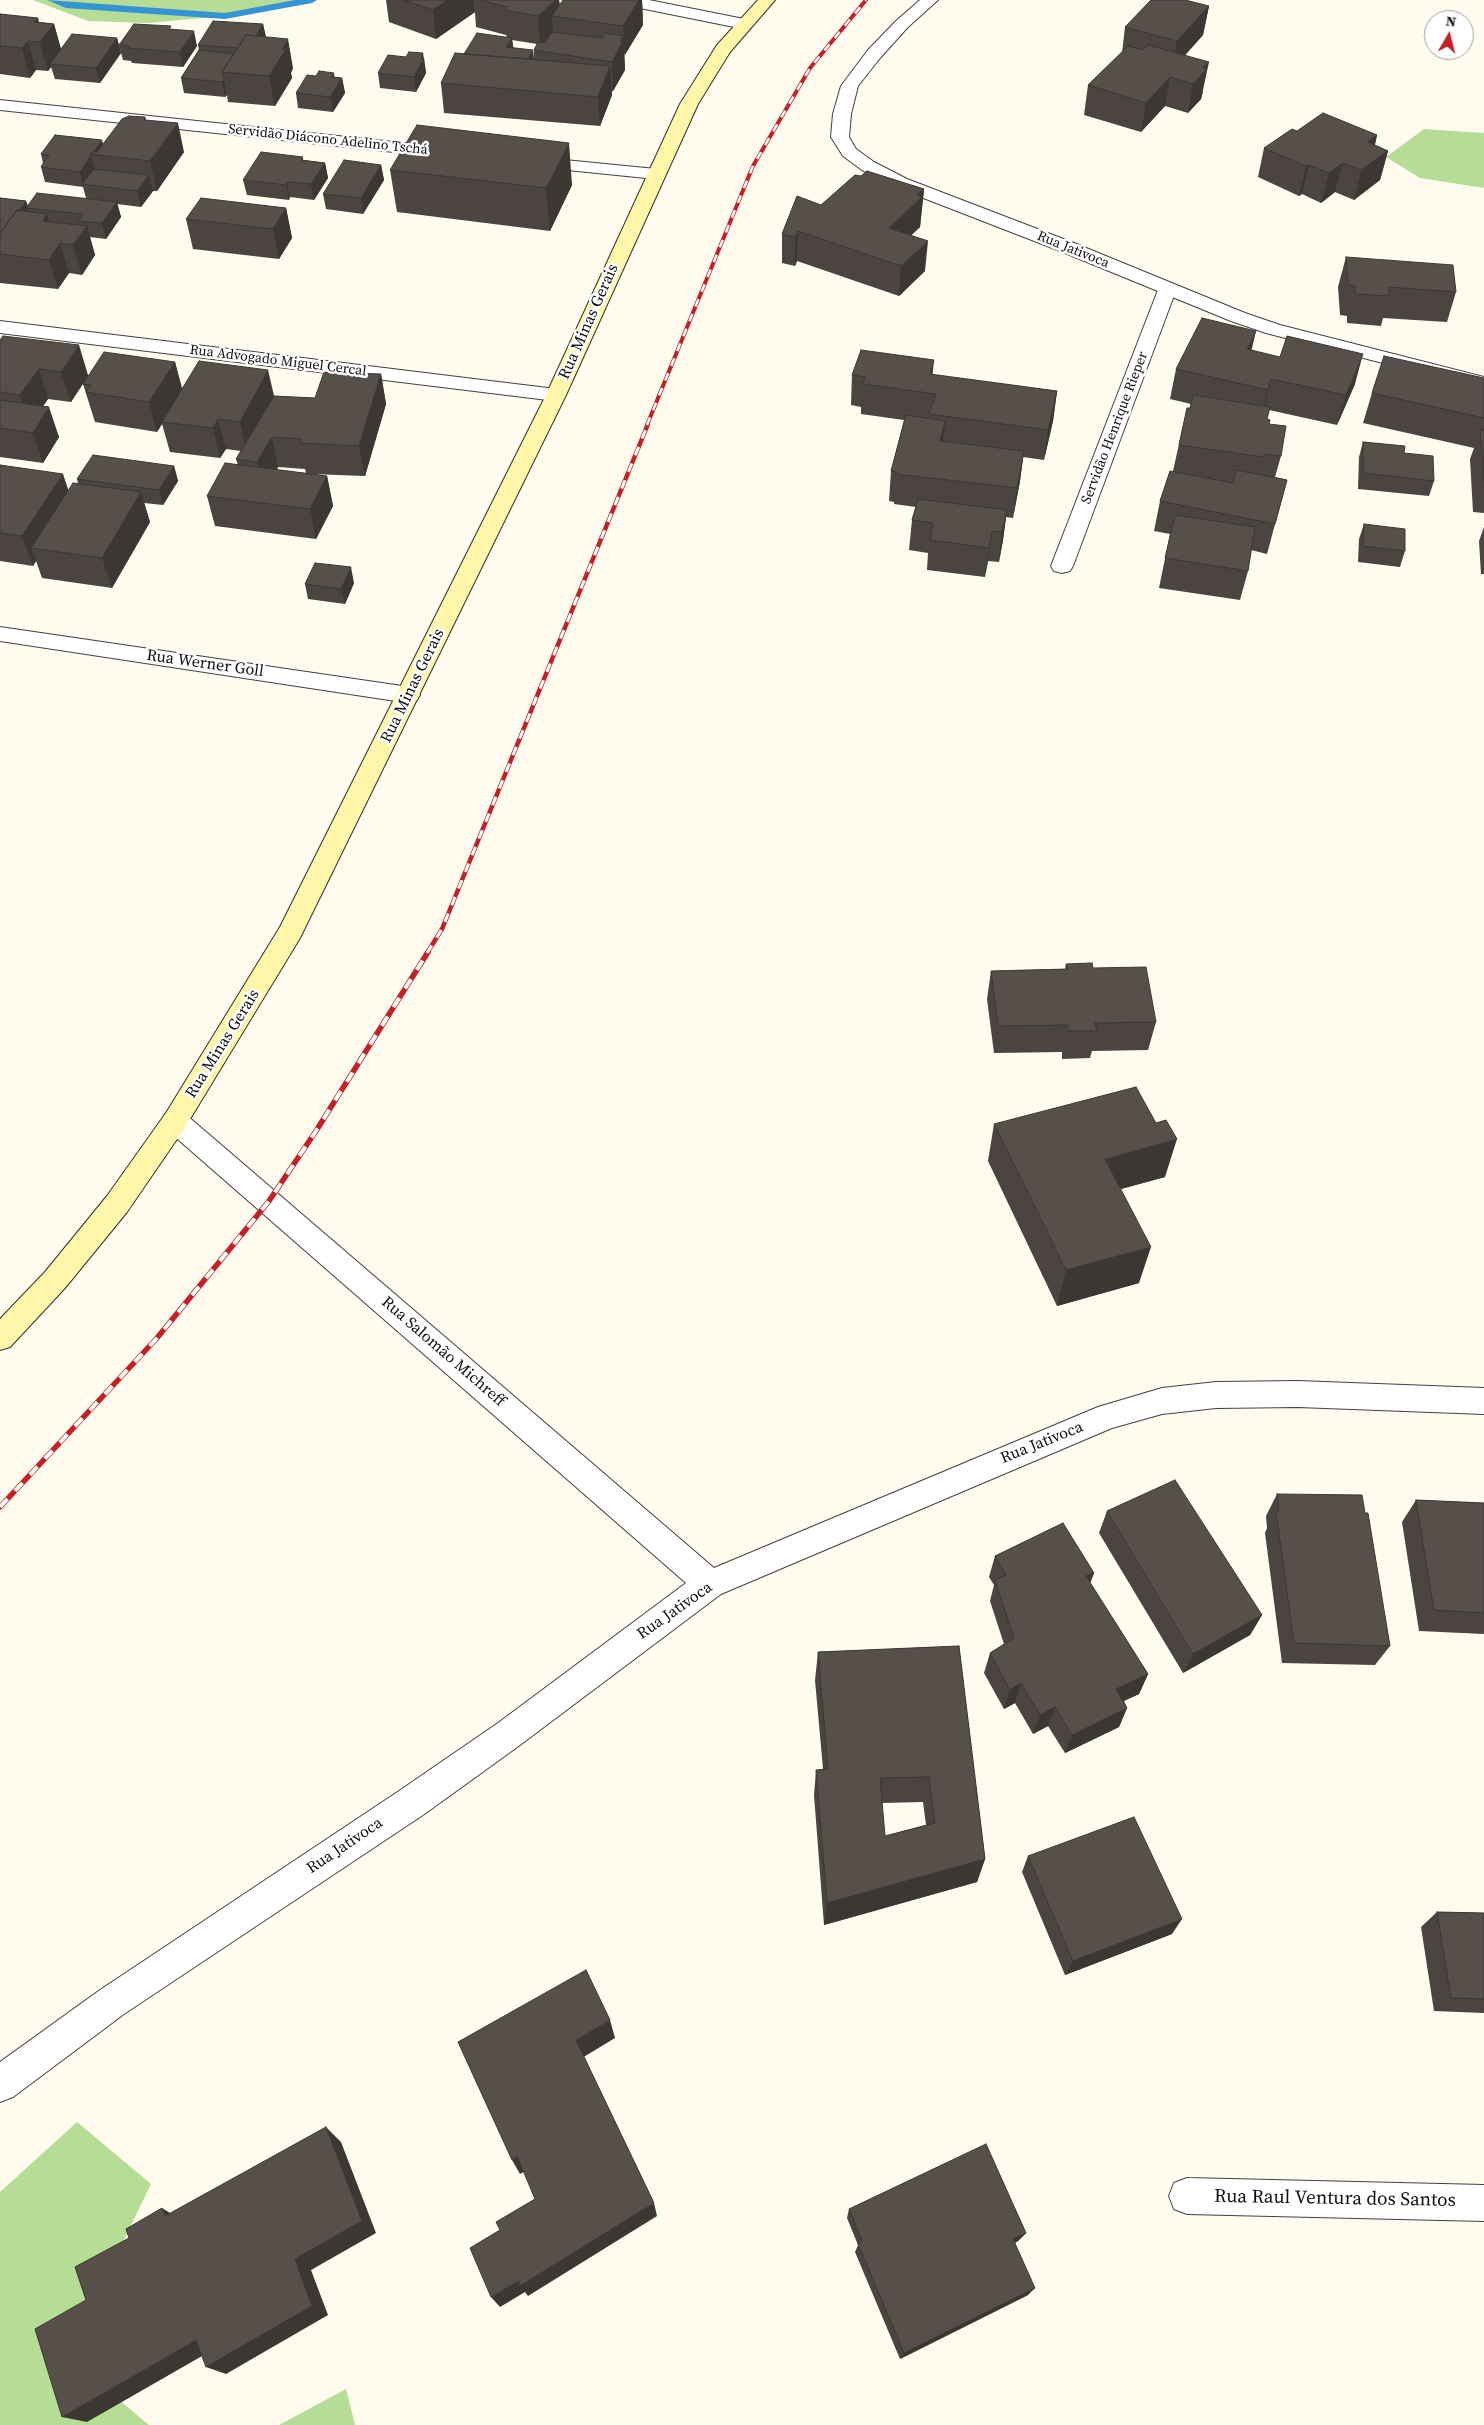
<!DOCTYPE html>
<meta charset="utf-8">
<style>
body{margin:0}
#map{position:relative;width:1484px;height:2425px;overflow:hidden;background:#fffcef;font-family:"Source Serif 4",serif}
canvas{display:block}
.north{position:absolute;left:1424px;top:10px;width:50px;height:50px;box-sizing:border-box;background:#fff;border:1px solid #9f9f9f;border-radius:50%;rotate:8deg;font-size:14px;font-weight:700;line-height:20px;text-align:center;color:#0e0e0e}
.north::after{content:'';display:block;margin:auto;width:18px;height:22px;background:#c51f27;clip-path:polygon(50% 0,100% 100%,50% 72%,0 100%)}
</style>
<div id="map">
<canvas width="1484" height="2425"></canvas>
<div class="north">N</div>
</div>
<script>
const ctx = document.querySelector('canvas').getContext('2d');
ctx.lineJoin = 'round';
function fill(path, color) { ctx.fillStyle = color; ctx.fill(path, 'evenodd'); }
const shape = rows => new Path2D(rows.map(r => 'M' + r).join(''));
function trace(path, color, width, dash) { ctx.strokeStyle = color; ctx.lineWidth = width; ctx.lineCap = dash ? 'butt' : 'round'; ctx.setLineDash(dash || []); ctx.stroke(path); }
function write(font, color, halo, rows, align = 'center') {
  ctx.font = font + ' "Source Serif 4",serif'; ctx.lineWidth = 5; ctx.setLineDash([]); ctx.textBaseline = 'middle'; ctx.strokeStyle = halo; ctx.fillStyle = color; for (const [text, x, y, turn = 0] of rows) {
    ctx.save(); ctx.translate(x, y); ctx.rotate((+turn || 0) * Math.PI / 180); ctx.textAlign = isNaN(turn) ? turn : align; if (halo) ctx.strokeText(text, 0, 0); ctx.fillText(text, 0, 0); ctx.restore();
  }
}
const forest = shape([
 [33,0,312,0,225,16,148,23,88,21],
 [1424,129,1484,133,1484,188,1420,178,1386,157],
 [77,2122,151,2184,93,2304,56,2347,149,2425,0,2425,0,2192],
 [346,2389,355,2425,279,2425]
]);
const stream = shape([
 [47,0,225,13,295,0,317,0,312,3,225,19,66,8,47,0]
]);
const minor = shape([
 [617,0,649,0,744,19,750,21,752,24,750,27,744,29,625,5,619,3,617,0],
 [0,100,441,147,447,148,450,152,447,156,441,157,0,110,0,100],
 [534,157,656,169,662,170,665,174,662,178,656,179,528,166,525,162,528,158,534,157],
 [1167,284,1174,286,1176,290,1073,566,1070,571,1062,573,1054,571,1051,566,1158,290,1160,286,1167,284],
 [0,321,556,389,563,391,566,395,563,399,556,401,0,333,0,321],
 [0,627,409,687,417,690,420,695,417,700,409,703,0,641,0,627],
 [1187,2178,1484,2185,1484,2221,1187,2214,1174,2209,1169,2196,1174,2183,1187,2178]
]);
const tertiary = shape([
 [920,0,938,0,908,27,880,58,858,86,851,114,849,137,856,149,874,162,907,179,1074,243,1245,313,1280,325,1484,377,1484,389,1266,333,1231,321,1060,251,895,187,862,170,843,156,831,137,833,114,841,86,868,50,896,21,920,0],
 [175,1110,184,1113,714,1568,1098,1407,1162,1388,1216,1382,1298,1381,1484,1388,1484,1414,1298,1407,1216,1408,1162,1414,1112,1428,721,1594,520,1745,423,1815,124,2014,13,2097,0,2102,0,2062,100,1990,399,1791,498,1723,686,1583,166,1129,162,1121,166,1113,175,1110]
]);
const secondary = shape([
 [758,0,775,0,730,52,698,104,566,395,300,938,184,1129,127,1212,65,1288,10,1347,0,1350,0,1319,45,1272,107,1196,166,1113,280,927,546,395,680,104,717,45,758,0]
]);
const railFar2 = shape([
 [647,425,753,166,810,68,866,0]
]);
const railFar1 = shape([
 [427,953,442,929,648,424]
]);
const rail = shape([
 [0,1507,157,1338,269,1201,316,1131,428,952]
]);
const wall = shape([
 [386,0,559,0,560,5,563,0,642,0,643,25,624,55,625,70,613,91,612,91,612,95,600,126,444,113,441,83,464,54,507,37,506,35,476,27,475,12,436,39,389,22],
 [512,40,537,44,534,50,534,60,533,50,513,48],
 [1209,6,1203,35,1185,55,1203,92,1201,99,1188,113,1165,106,1141,132,1084,115,1088,85,1122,53,1125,27],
 [0,14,39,22,54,24,61,49,117,38,121,53,100,83,55,79,51,67,48,71,36,70,30,78,0,74],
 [263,24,266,37,293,68,291,73,292,78,275,106,228,102,227,95,225,97,184,93,181,78,199,50,198,45],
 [172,29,197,46,183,67,132,63,131,61,123,60,119,45],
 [424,58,426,73,416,92,380,88,378,73],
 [335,77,342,78,345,93,333,112,298,108,296,93],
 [145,117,146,120,184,152,157,191,153,191,141,207,117,204,121,217,106,239,90,237,95,255,82,275,69,273,58,289,0,283,0,198,26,201,28,206,86,198,83,187,45,182,41,167,43,163,41,154,103,143],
 [1297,131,1377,135,1375,145,1388,151,1380,180,1354,200,1335,192,1321,203,1302,194,1299,196,1258,177,1264,148],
 [303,157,303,160,325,163,328,178,314,200,290,197,289,200,247,195,243,180],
 [381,165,384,180,363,214,326,209,323,194],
 [390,170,572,185,550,231,397,212],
 [861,176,924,189,920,227,911,235,925,271,899,296,797,261,795,266,782,263,782,234],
 [286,208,292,238,279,259,193,249,186,219],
 [1346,257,1456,292,1447,322,1383,318,1381,326,1347,323,1347,316,1340,315,1338,287],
 [0,340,88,375,175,362,182,389,274,396,315,398,381,374,386,404,365,476,311,474,327,476,333,506,316,539,215,526,207,496,238,465,236,459,241,451,226,449,220,458,170,452,162,424,157,432,95,422,83,384,71,402,48,399,43,406,59,437,43,463,0,457],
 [278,467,305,469,306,473,277,470],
 [1251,350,1355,384,1337,425,1269,410,1267,419,1281,456,1275,477,1287,480,1267,554,1251,550,1248,571,1240,600,1159,588,1170,534,1154,531,1160,501,1173,471,1187,408,1190,408,1191,404,1170,399,1176,369],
 [852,375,933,375,1057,391,1053,421,1044,460,1023,457,1020,481,1013,518,1006,517,1003,540,999,562,988,561,985,577,927,570,928,553,909,550,912,520,916,507,894,504,894,502,889,501,891,471,904,420,861,414,861,407,851,405],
 [1484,378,1484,513,1473,512,1470,459,1474,448,1363,423,1372,393],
 [1363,442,1404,453,1434,481,1429,496,1358,489,1359,457],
 [0,465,68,491,78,484,77,479,174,466,178,481,163,505,144,503,150,522,112,588,42,578,36,561,33,566,0,561],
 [1364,524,1405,551,1400,567,1358,562,1359,539],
 [1484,527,1484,574,1481,574,1479,541],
 [354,583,345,604,308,599,305,584],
 [1066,964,1093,968,1156,1022,1148,1050,1092,1051,1090,1058,1062,1059,1062,1052,994,1053,987,999,991,971,1065,969],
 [994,1124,1165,1177,1121,1189,1139,1283,1057,1306,988,1161],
 [1277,1494,1365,1513,1390,1646,1375,1665,1282,1663,1265,1533,1267,1528,1266,1516],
 [1416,1500,1484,1503,1484,1634,1419,1631,1402,1522],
 [1107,1511,1262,1615,1250,1635,1183,1673,1099,1533],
 [995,1556,1094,1573,1090,1583,1148,1674,1139,1694,1124,1701,1127,1708,1119,1727,1065,1753,1048,1726,1033,1734,1015,1703,1004,1709,984,1673,990,1653,1004,1644,990,1601,994,1585,989,1577],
 [959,1646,985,1859,977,1882,824,1925,814,1795,816,1770,823,1769,815,1680,818,1652],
 [923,1802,926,1825,885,1836,882,1803],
 [1028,1856,1172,1934,1065,1975,1022,1872],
 [1437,1912,1484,1913,1484,2013,1434,2011,1421,1927],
 [849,2209,1026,2233,1018,2241,1015,2243,1028,2295,900,2359,855,2252,858,2245,847,2218]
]);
const shadedWall = shape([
 [447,0,473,0,475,12,436,39,433,10],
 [556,0,559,0,561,17,552,16,553,33,540,45,538,16],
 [639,0,642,0,643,25,625,55,623,26],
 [1209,6,1203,35,1172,70,1177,41],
 [38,18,43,38,54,24,62,53,50,64,51,67,48,71,34,22],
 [263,24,266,39,248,48],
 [194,31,197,46,183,67,180,52],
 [624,36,625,70,613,91,612,62,620,41],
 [117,38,121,53,100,83,96,68],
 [512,38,514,53,506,47],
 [288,39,293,68,291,73,292,78,275,106,269,76,282,49],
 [28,41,36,70,30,78,22,48],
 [533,50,534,66,527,60],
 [423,53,426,73,416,92,414,77],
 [1209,62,1201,99,1188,113,1193,84,1203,68],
 [610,66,612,95,600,126,598,97],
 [334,73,336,88,342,78,345,93,333,112,330,97,331,77],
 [1170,77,1165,106,1141,132,1146,103],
 [224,80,227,95,225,97,222,82],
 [178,123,184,152,157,191,150,161],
 [1377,135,1370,164,1388,151,1380,180,1354,200,1368,142],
 [102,140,106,155,92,154],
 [569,143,572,185,550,231,546,188],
 [91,156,95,171,83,185,80,172],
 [325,163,328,178,314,200,311,184],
 [1343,163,1335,192,1321,203,1329,173],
 [381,165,384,180,363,214,361,198],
 [1309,165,1302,194,1299,196,1306,166],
 [149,175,153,191,141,207,137,191],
 [287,182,290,197,289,200,286,185],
 [924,189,920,227,888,258,889,228,917,195],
 [26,201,28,208,26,208,30,218,4,232],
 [117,202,121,217,106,239,102,223],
 [286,208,292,238,279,259,273,229],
 [47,214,56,243,43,221],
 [87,226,95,255,82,275,73,245],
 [798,231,797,261,795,266,795,237],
 [928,241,925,271,899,296,901,266],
 [60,243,69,273,58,289,49,260],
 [1256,331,1249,361,1247,349],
 [79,345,88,375,71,402,61,372],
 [1363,354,1355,384,1337,425,1346,395],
 [934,360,931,390,930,374],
 [175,362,183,392,162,422,162,424,157,432,149,402],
 [39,369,48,399,30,425,20,395],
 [268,370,275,400,247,452,240,422],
 [381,374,386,404,365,476,359,446],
 [1271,379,1264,409,1260,420,1268,390],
 [1057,391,1053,421,1044,460,1048,430],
 [49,407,59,437,43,463,33,433],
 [218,419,226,449,220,458,213,428],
 [945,421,942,451,940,441],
 [272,437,278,467,264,492,257,462],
 [1024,451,1020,481,1013,518,1017,488],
 [174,466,178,481,163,505,159,490],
 [63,474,73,504,31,548,36,561,33,566,22,536],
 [327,476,333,506,316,539,310,509],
 [141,492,150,522,112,588,102,558],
 [1007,510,1003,540,999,562,1002,532],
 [992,531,988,561,985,577,989,548],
 [351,567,354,583,345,604,341,589],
 [1177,1139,1165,1177,1095,1196,1105,1159],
 [1151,1247,1139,1283,1057,1306,1066,1270],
 [1094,1573,1086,1594,1086,1576],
 [1262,1615,1250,1635,1183,1673,1193,1654],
 [1148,1674,1139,1694,1108,1708,1116,1689],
 [1021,1683,1015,1703,1004,1709,1010,1690],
 [1055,1707,1048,1726,1033,1734,1040,1715],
 [1127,1708,1119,1727,1065,1753,1072,1735],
 [985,1859,977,1882,824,1925,827,1903],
 [1182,1919,1172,1934,1065,1975,1073,1961],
 [610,2020,615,2038,582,2058,576,2040],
 [326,2127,341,2142,376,2233,311,2270,328,2315,226,2374,206,2367,295,2259],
 [517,2156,525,2171,520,2174,512,2160],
 [654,2203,657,2216,528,2296,525,2292,500,2307,491,2297,518,2281],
 [162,2208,183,2221,165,2216],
 [1026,2233,1018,2241,1006,2247,1013,2239],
 [1035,2288,1028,2295,900,2359,904,2353],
 [196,2340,216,2348,87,2422,62,2417]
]);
const building = shape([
 [404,0,447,0,433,10,404,0],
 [480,0,556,0,538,16,504,10,507,7,480,0],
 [563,0,639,0,623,26,552,16,563,0],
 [1151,0,1185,0,1209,6,1177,41,1125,27,1151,0],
 [0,14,38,18,34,22,54,24,40,42,28,41,22,48,0,46,0,14],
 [213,21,263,24,256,36,246,35,238,48,198,45,213,21],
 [134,24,171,26,169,29,194,31,180,52,128,48,129,46,119,45,134,24],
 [552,32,602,38,605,33,624,36,620,41,623,41,612,62,534,50,538,42,545,43,552,32],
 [477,33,512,38,506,47,533,50,528,59,464,54,477,33],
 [72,34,117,38,96,68,50,64,72,34],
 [246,35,288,39,282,49,286,49,269,76,222,72,246,35],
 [1148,45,1209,62,1203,68,1207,69,1193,84,1170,77,1146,103,1088,85,1128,46,1143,50,1148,45],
 [199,50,234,54,222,72,224,80,222,82,181,78,199,50],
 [409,52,423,53,421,58,424,58,414,77,378,73,388,55,406,57,409,52],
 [455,53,610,66,598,97,441,83,455,53],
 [319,71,334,73,331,77,342,78,330,97,296,93,307,75,316,76,319,71],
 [1323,113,1377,135,1368,142,1388,151,1361,170,1343,163,1329,173,1309,165,1306,166,1264,148,1292,129,1297,131,1323,113],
 [129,116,145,117,145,120,178,123,150,161,90,154,93,152,97,152,122,119,129,116],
 [417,125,569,143,546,188,390,170,417,125],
 [55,135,102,140,94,152,93,152,90,154,91,156,80,172,41,167,49,155,41,154,55,135],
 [261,152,303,157,301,160,325,163,311,184,287,182,286,185,243,180,261,152],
 [344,160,381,165,361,198,323,194,344,160],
 [94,169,149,175,137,191,82,184,94,169],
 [867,171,924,189,917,195,922,197,889,228,928,241,901,266,798,231,795,237,782,234,797,196,821,205,855,175,861,176,867,171],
 [37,193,117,202,102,223,78,221,83,214,26,208,37,193],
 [0,198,26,201,19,211,17,210,1,232,0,232,0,198],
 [201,198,286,208,273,229,186,219,201,198],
 [17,210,47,214,43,221,87,226,73,245,60,243,49,260,0,254,0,234,17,210],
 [1346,257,1453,265,1456,292,1389,287,1389,296,1355,294,1355,286,1348,285,1346,257],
 [1202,318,1256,331,1247,349,1280,357,1287,336,1363,354,1346,395,1271,379,1268,390,1176,369,1202,318],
 [3,336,79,345,61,372,39,369,20,395,0,392,0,340,3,336],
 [861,350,934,360,930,374,1057,391,1048,430,929,414,936,394,863,384,865,377,852,375,861,350],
 [104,352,175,362,149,402,86,392,91,385,83,384,104,352],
 [1384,356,1484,378,1484,418,1372,393,1384,356],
 [199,361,268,370,240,422,218,419,213,428,162,422,199,361],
 [324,372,381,374,359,446,300,443,302,439,272,437,257,462,236,459,274,396,315,398,324,372],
 [1193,395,1270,407,1267,419,1270,420,1269,424,1286,426,1281,456,1264,454,1264,457,1179,445,1187,408,1190,408,1193,395],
 [0,400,49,407,33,433,0,428,0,400],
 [906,415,945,421,940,441,1024,451,1017,488,896,474,896,472,891,471,906,415],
 [1480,429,1484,430,1484,482,1480,429],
 [1363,442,1405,446,1404,453,1433,456,1434,481,1363,473,1363,442],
 [93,455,174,466,159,490,77,479,93,455],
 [225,463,327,476,310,509,207,496,225,463],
 [0,465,63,474,22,536,0,533,0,465],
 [1236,470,1287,480,1275,524,1160,501,1170,471,1233,483,1236,470],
 [73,483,141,492,102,558,31,548,73,483],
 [918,499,1007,510,1002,532,992,531,989,548,930,540,933,523,912,520,918,499],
 [1175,515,1255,527,1248,571,1165,558,1175,515],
 [1364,524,1405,529,1405,551,1363,546,1364,524],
 [315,563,351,567,341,589,305,584,315,563],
 [1092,963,1093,968,1146,967,1156,1022,1095,1023,1097,1031,1068,1031,1068,1025,998,1026,991,971,1068,969,1066,964,1092,963],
 [1136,1087,1156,1123,1166,1120,1177,1139,1105,1159,1151,1247,1066,1270,994,1124,1136,1087],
 [1175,1480,1262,1615,1193,1654,1107,1511,1175,1480],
 [1277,1494,1362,1495,1365,1513,1368,1513,1390,1646,1294,1643,1276,1511,1279,1511,1277,1494],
 [1416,1500,1484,1503,1484,1613,1434,1610,1416,1500],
 [1063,1523,1094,1573,1086,1576,1148,1674,1116,1689,1127,1708,1072,1735,1055,1707,1040,1715,1021,1683,1010,1690,990,1653,1014,1638,995,1580,1006,1575,995,1556,1063,1523],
 [959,1646,985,1859,827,1903,816,1770,828,1769,818,1652,959,1646],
 [929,1777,935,1823,885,1836,880,1778,929,1777],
 [1134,1817,1182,1919,1073,1961,1028,1856,1134,1817],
 [1437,1912,1484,1913,1484,1999,1451,1998,1437,1912],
 [586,1970,610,2020,576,2040,654,2203,520,2286,518,2281,491,2297,470,2248,500,2230,496,2222,535,2199,517,2156,512,2160,458,2042,586,1970],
 [326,2127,362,2221,295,2259,312,2306,206,2367,196,2340,62,2417,35,2329,86,2300,75,2267,129,2238,126,2229,162,2208,165,2216,326,2127],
 [986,2144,1026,2233,1013,2239,1035,2288,904,2353,858,2244,862,2241,849,2209,986,2144]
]);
const farStreetnames = [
 ["Servidão Diácono Adelino Tschá",328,140,6],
 ["Rua Jativoca",1073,250,22],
 ["Rua Advogado Miguel Cercal",278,361,7],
 ["Servidão Henrique Rieper",1115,428,-69]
];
const streetNames = [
 ["Rua Minas Gerais",589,322,-66],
 ["Rua Werner Goll",205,664,8],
 ["Rua Minas Gerais",413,686,-64],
 ["Rua Minas Gerais",223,1044,-58],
 ["Rua Salomão Michreff",443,1352,41],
 ["Rua Jativoca",1042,1443,-22],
 ["Rua Jativoca",675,1611,-35],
 ["Rua Jativoca",345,1846,-34]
];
const nearStreetnames = [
 ["Rua Raul Ventura dos Santos",1335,2199,1]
];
fill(forest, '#b5dd95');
fill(stream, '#3594d4');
trace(minor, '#414141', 2);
trace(tertiary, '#414141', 2);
trace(secondary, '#303030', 2);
fill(minor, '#fff');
fill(tertiary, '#fff');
fill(secondary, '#fff6aa');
trace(railFar2, '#c51f27', 4);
trace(railFar1, '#c51f27', 4.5);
trace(rail, '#c51f27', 5.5);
trace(railFar2, '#fff', 2.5, [8]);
trace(railFar1, '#fff', 3, [9]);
trace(rail, '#fff', 4, [11]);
fill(wall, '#4b4440');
fill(shadedWall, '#3d3734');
fill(building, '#574f4a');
trace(building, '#3d3734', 1);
write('14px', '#0e0e0e', '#fff', farStreetnames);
write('16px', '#0e0e0e', '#fff', streetNames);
write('19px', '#0e0e0e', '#fff', nearStreetnames);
</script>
